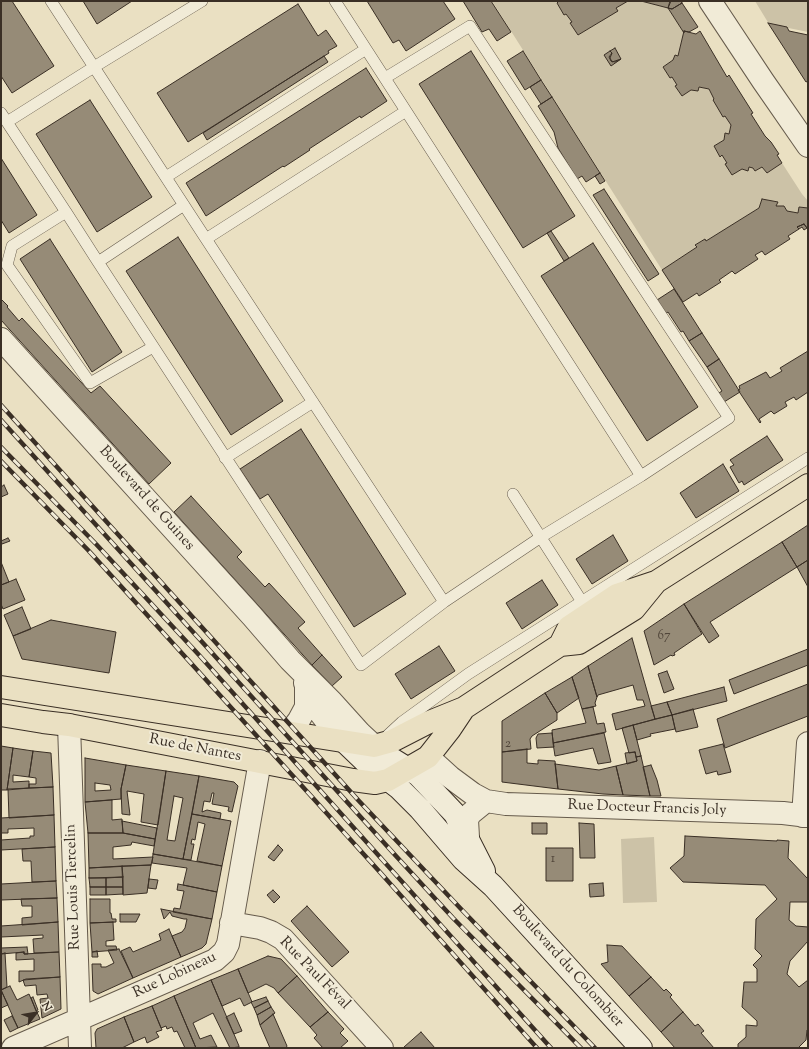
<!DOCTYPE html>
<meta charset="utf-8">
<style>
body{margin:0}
#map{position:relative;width:809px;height:1049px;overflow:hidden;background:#eae0c2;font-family:"Sorts Mill Goudy",serif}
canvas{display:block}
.frame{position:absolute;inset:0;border:2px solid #3a2f25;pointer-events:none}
.north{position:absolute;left:16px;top:993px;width:40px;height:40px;-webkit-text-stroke:3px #f1ebd7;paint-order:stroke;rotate:59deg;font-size:11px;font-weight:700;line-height:16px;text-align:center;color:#3a2f25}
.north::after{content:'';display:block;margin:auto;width:14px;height:18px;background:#3a2f25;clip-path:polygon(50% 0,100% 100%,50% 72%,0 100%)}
</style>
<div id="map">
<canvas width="809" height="1049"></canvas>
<div class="frame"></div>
<div class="north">N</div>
</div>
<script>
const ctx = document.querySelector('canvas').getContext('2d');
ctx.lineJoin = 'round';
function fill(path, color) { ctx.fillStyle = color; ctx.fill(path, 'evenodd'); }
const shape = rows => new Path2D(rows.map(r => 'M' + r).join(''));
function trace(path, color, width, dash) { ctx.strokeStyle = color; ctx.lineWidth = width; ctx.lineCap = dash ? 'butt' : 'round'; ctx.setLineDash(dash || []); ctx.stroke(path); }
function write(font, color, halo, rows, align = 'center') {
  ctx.font = font + ' "Sorts Mill Goudy",serif'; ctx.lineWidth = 4; ctx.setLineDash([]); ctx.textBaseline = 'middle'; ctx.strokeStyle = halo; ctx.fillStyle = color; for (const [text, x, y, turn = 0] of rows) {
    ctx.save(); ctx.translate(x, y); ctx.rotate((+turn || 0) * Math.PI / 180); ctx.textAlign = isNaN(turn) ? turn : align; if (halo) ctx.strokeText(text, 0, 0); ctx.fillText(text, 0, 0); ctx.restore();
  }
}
const green = shape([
 [492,1,559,1,557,3,564,14,566,14,572,22,570,24,578,35,597,24,616,8,628,1,641,1,668,8,684,33,678,56,675,55,673,60,663,67,670,78,672,77,677,85,675,86,682,96,691,90,698,91,699,87,709,89,731,125,729,134,725,133,724,140,714,146,720,157,722,155,727,163,732,175,742,169,748,170,749,167,753,168,756,171,762,167,767,173,782,163,802,194,808,201,808,208,799,207,798,213,787,211,784,206,776,206,778,202,762,199,759,208,706,241,705,239,696,244,697,247,662,270],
 [755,1,808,1,808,32,769,24],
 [654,837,657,902,623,903,621,839]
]);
const building = shape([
 [1,1,12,1,54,66,12,93,1,76,1,1],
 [83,1,132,1,97,24,83,1],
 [367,1,443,1,455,19,406,51,399,40,393,43,367,1],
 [463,1,491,1,511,32,497,41,489,29,482,32,463,1],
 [559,1,628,1,616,8,618,11,578,35,570,23,572,22,566,14,564,15,557,3,559,1],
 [641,1,670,1,668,8,641,1],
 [671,1,681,1,682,3,672,9,668,8,671,1],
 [682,3,698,27,689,32,684,31,684,33,668,8,672,9,682,3],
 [298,4,318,36,326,30,337,46,328,51,329,53,188,142,157,93,298,4],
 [768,23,787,27,789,31,808,35,808,81,806,82,768,23],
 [684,31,696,34,700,31,727,77,729,75,753,113,751,114,765,136,771,142,779,154,777,155,782,163,767,173,762,167,755,171,753,168,749,167,748,171,742,169,732,175,725,164,727,163,722,155,720,157,714,146,724,140,725,133,729,134,731,125,725,116,723,117,713,100,714,99,709,89,699,87,698,91,691,90,682,96,675,86,677,85,672,77,670,78,663,67,673,60,675,55,678,56,684,31],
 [615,48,621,59,612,62,610,58,612,53,610,51,615,48],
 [471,51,575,216,523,248,419,84,471,51],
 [523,51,541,80,525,90,507,61,523,51],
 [610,51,612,53,609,57,611,61,615,62,621,59,611,66,604,55,610,51],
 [324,56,328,62,207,140,203,133,324,56],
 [366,68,387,101,361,118,360,116,309,149,310,150,284,167,283,166,206,216,186,183,366,68],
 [541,80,552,97,541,104,530,87,541,80],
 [552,97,600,173,586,182,582,176,577,179,558,148,554,132,538,106,552,97],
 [90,100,152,197,97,232,36,134,90,100],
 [1,158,37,215,9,233,1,220,1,158],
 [600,173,605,181,600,184,595,176,600,173],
 [604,189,659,274,648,281,593,195,604,189],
 [762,199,778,202,776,206,784,206,787,211,798,213,799,207,808,208,808,227,807,228,804,224,797,227,799,229,788,236,790,239,765,255,762,251,755,255,758,259,735,274,732,271,719,280,721,282,699,296,697,293,683,302,662,270,697,247,695,245,705,239,706,241,759,208,762,199],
 [804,224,807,228,804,230,802,227,799,229,797,227,804,224],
 [551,231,569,258,564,261,547,233,551,231],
 [178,237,283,401,231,435,126,271,178,237],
 [50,239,122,352,92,372,20,259,50,239],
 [593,243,698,407,647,441,541,276,593,243],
 [674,289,702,333,689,341,683,331,681,332,668,312,665,314,657,300,674,289],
 [1,299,8,306,7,307,19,321,22,318,91,393,100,386,171,463,149,484,1,320,1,299],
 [702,333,719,359,707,367,689,341,702,333],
 [808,351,808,392,796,400,794,397,785,402,787,406,774,414,771,411,759,419,761,422,760,423,738,390,740,389,739,386,766,372,770,378,782,371,780,368,808,351],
 [719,359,740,392,724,402,719,393,722,391,707,367,719,359],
 [301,429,406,594,354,627,268,494,260,499,240,469,301,429],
 [767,436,783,460,744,485,742,481,739,483,730,467,734,465,730,460,767,436],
 [723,464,739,491,696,518,680,493,723,464],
 [4,485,8,494,1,497,1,487,4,485],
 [191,496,242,552,237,557,265,587,269,583,305,622,298,628,322,655,312,665,174,512,191,496],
 [808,525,808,560,797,567,782,542,808,525],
 [613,535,628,561,592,584,576,559,613,535],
 [8,538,10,541,2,544,1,541,8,538],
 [782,542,797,567,710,622,719,636,709,643,684,604,782,542],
 [808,560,808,587,797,567,808,560],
 [1,562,9,582,1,585,1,562],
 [16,579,25,600,3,609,1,604,1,585,16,579],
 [542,580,558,605,522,629,506,603,542,580],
 [684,604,702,634,674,653,675,655,672,656,671,655,654,665,644,631,684,604],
 [22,607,31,629,13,636,4,615,22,607],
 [51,620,116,632,109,673,22,659,13,636,51,620],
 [632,638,655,719,616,730,612,714,645,706,643,700,637,700,633,685,598,695,597,697,588,666,632,638],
 [439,646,455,671,411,699,395,674,439,646],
 [808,649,808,665,734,694,729,680,808,649],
 [322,655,342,677,332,686,312,665,322,655],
 [588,666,597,697,595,703,596,706,582,709,572,677,588,666],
 [667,671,674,689,664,693,658,674,667,671],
 [572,677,579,698,557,713,545,693,572,677],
 [808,684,808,716,725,748,717,719,808,684],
 [724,687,727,701,672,715,667,702,724,687],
 [545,693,557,713,557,720,532,736,530,739,531,749,502,752,502,721,545,693],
 [667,702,672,715,655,719,651,706,667,702],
 [593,707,597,724,604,723,606,732,553,743,552,730,586,723,582,709,593,707],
 [693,709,698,727,676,732,672,715,693,709],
 [672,715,675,729,650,734,651,736,637,740,633,725,672,715],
 [633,725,641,756,636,757,635,752,629,753,622,728,633,725],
 [552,733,554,747,537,748,536,738,538,734,552,733],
 [604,733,611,762,598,764,593,748,555,756,553,743,604,733],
 [723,744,731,772,718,775,717,771,706,774,699,750,723,744],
 [1,746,13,748,7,790,1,790,1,746],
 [13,748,33,751,29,777,13,775,13,782,29,781,29,788,7,790,13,748],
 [527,749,527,763,538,764,538,760,555,761,558,789,502,782,502,752,527,749],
 [33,751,51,753,53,787,29,788,29,784,36,784,36,778,29,777,33,751],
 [635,752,637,761,627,764,625,753,635,752],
 [641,756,650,796,623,795,616,766,637,761,636,757,641,756],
 [85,758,126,765,121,789,121,799,85,802,85,758],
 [95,783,110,785,111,790,95,791,95,783],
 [555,764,599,770,616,766,623,795,603,794,558,789,555,764],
 [126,765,166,771,158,825,141,822,144,794,127,791,130,815,122,814,121,789,126,765],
 [651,765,657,780,661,796,650,796,643,767,651,765],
 [166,771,199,776,183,859,153,854,166,771],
 [174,796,183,798,175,841,167,840,174,796],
 [199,776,234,782,238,786,232,812,228,811,229,807,212,804,214,793,212,793,210,802,204,801,202,812,207,810,221,813,220,819,192,814,199,776],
 [53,787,54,815,9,818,8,789,53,787],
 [112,800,112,820,122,819,123,833,88,833,85,802,112,800],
 [192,814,231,821,222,866,197,861,205,824,198,822,195,840,192,839,191,844,194,844,191,860,183,859,192,814],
 [54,815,55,847,1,850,1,840,30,838,30,836,34,836,34,828,8,829,8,833,1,833,1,818,54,815],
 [122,821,157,828,155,839,123,833,122,821],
 [532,823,547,823,547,834,532,834,532,823],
 [579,823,594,824,595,858,580,858,579,823],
 [88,833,123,833,155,839,154,846,132,842,131,845,113,847,113,859,153,857,151,865,89,868,88,833],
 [685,836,777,841,777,840,789,841,788,858,808,879,808,902,790,902,789,920,796,926,808,927,808,941,790,961,787,974,799,987,808,980,808,1030,807,1030,806,1040,798,1048,738,1048,738,1044,746,1037,746,1025,757,1026,757,1021,742,1007,744,982,757,982,757,969,753,965,762,956,755,949,756,919,777,899,765,885,683,882,670,868,684,856,685,836],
 [278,845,283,850,274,861,268,857,278,845],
 [55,847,56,881,32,882,31,861,23,861,22,849,55,847],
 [546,848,573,848,573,881,546,881,546,848],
 [153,854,222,866,217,892,183,885,187,868,152,863,153,854],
 [151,865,147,893,123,895,122,866,151,865],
 [122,866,123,877,89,878,89,868,122,866],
 [123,877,123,887,106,887,106,878,123,877],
 [89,878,106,878,106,887,90,887,89,878],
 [149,879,158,880,156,889,148,888,149,879],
 [56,881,57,898,1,900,1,884,56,881],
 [603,883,604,896,590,897,589,884,603,883],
 [178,884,217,892,212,919,173,912,174,908,180,909,184,891,177,890,178,884],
 [90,887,106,887,106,895,90,895,90,887],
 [106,887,123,887,123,894,106,895,106,887],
 [273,890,280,897,274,903,267,895,273,890],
 [57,898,58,922,22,925,22,918,32,917,32,906,22,906,21,899,57,898],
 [90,899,110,899,110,913,111,913,112,919,116,919,116,922,90,923,90,899],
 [307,906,349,952,332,967,291,921,307,906],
 [161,909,212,919,206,944,202,948,181,957,172,936,182,932,185,928,187,919,184,919,172,916,170,912,164,919,161,909],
 [120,914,140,914,136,922,120,922,120,914],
 [58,922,59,952,34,953,33,939,43,938,43,935,1,937,1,926,58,922],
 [113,922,114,940,106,941,106,946,116,946,117,950,92,952,90,923,113,922],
 [169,929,181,957,133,978,121,951,130,947,133,952,161,940,159,934,169,929],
 [607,945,622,946,651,977,629,996,601,964,608,962,607,945],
 [27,947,28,954,24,954,24,952,1,954,1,948,27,947],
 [119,949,133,978,98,994,93,991,92,964,101,964,101,967,106,967,114,963,108,950,119,949],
 [97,951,98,957,92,957,92,952,97,951],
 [24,952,24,954,59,952,60,977,26,979,19,982,19,971,34,971,34,959,16,960,16,953,24,952],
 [5,953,7,987,1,990,1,954,5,953],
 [268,956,281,959,297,976,278,993,274,988,266,984,248,993,238,969,268,956],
 [238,969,252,1002,244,1006,240,998,222,1006,211,980,238,969],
 [297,976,328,1012,310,1027,278,993,297,976],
 [60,977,61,1009,42,1018,40,999,48,998,47,994,37,995,36,985,25,986,23,980,60,977],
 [651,977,664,991,666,989,672,995,670,997,683,1012,661,1032,629,996,651,977],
 [211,980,239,1046,239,1047,230,1048,213,1013,193,1023,200,1039,211,1035,217,1047,196,1048,174,996,211,980],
 [10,986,17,1000,29,994,40,1019,18,1028,1,990,10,986],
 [1,990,8,1005,1,1008,1,990],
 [174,996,196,1048,185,1048,177,1031,174,1032,172,1027,167,1029,166,1026,161,1028,152,1006,174,996],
 [33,997,38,1010,36,1011,31,998,33,997],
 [266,997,268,1001,254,1008,251,1002,266,997],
 [268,1001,271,1007,257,1015,254,1008,268,1001],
 [152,1006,162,1030,156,1032,159,1037,147,1043,145,1037,134,1042,124,1017,152,1006],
 [271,1007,275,1013,260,1025,257,1015,271,1007],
 [328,1012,344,1029,340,1033,348,1041,340,1048,323,1048,314,1038,317,1035,310,1027,328,1012],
 [683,1012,695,1026,698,1024,704,1031,701,1033,714,1048,675,1048,661,1032,683,1012],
 [234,1013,242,1031,234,1034,226,1017,234,1013],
 [273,1014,287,1046,286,1048,270,1048,260,1025,273,1014],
 [12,1016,18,1028,10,1032,4,1020,12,1016],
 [124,1017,134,1042,122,1048,96,1048,95,1033,97,1029,124,1017],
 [421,1032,435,1048,405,1048,404,1047,421,1032]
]);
const service = shape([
 [51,1,206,239],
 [366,49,406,111],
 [385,78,470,26,729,418,641,476,541,537,444,602,206,239,406,111,641,476],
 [1,113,66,212],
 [7,122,94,67,202,1],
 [166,177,366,49,335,1],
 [184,205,98,262,361,665,444,602],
 [98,262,66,212,12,246,7,265,90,383,153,347],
 [225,458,313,402],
 [513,494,586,608],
 [388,735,402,722,468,674,808,458]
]);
const minor = shape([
 [710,1,763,81,808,146],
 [69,725,80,1048],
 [428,757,450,777,473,794,486,801,506,804,783,813,808,816],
 [803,816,808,743],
 [468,837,467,820,470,814,486,801],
 [231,923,260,928,271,932,283,939,382,1048],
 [13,1048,215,960,224,952,228,944,260,761]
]);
const tertiary = shape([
 [1,339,252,616,290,660,332,702,360,733,374,746],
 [305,683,318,710,334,731,344,741],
 [290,732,299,720,306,707,306,685]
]);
const secondary = shape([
 [344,741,369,765,399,788,420,809,463,859,493,886,641,1048],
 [374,746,392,759,418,775,455,814,484,871]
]);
const primary = shape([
 [560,645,569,627,617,595,656,582,808,485],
 [1,687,374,746,392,741,427,723,464,708,560,645,579,643,634,609,656,582],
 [1,715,43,722,69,725,353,780,375,783,388,780,428,757,450,729,464,708]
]);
const rail = shape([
 [1,405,359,801,462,910,595,1048],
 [1,420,396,856,453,918,581,1048],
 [1,447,96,544,199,655,551,1048],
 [1,461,88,550,189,661,378,870,537,1048]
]);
const numberNames = [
 ["67",664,637],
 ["2",508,745],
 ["1",553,860]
];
const streetNames = [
 ["Boulevard de Guines",146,499,48],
 ["Rue de Nantes",195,749,11],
 ["Rue Docteur Francis Joly",647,809,2],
 ["Rue Louis Tiercelin",74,887,-92],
 ["Boulevard du Colombier",567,967,48],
 ["Rue Paul Féval",314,974,46],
 ["Rue Lobineau",175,976,-25]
];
fill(green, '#ccc2a7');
fill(building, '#968b77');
trace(building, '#3a2f25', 1);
trace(service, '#665b4c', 12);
trace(minor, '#665b4c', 24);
trace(tertiary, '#665b4c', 24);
trace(secondary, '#3a2f25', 24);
trace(primary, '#3a2f25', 24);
trace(service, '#f1ebd7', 11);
trace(minor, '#f1ebd7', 22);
trace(tertiary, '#f1ebd7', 22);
trace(secondary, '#f1ebd7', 22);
trace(primary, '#eae0c2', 22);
trace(rail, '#3a2f25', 4.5);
trace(rail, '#f1ebd7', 3, [9]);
write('13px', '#51463a', null, numberNames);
write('15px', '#3a2f25', '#f1ebd7', streetNames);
</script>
